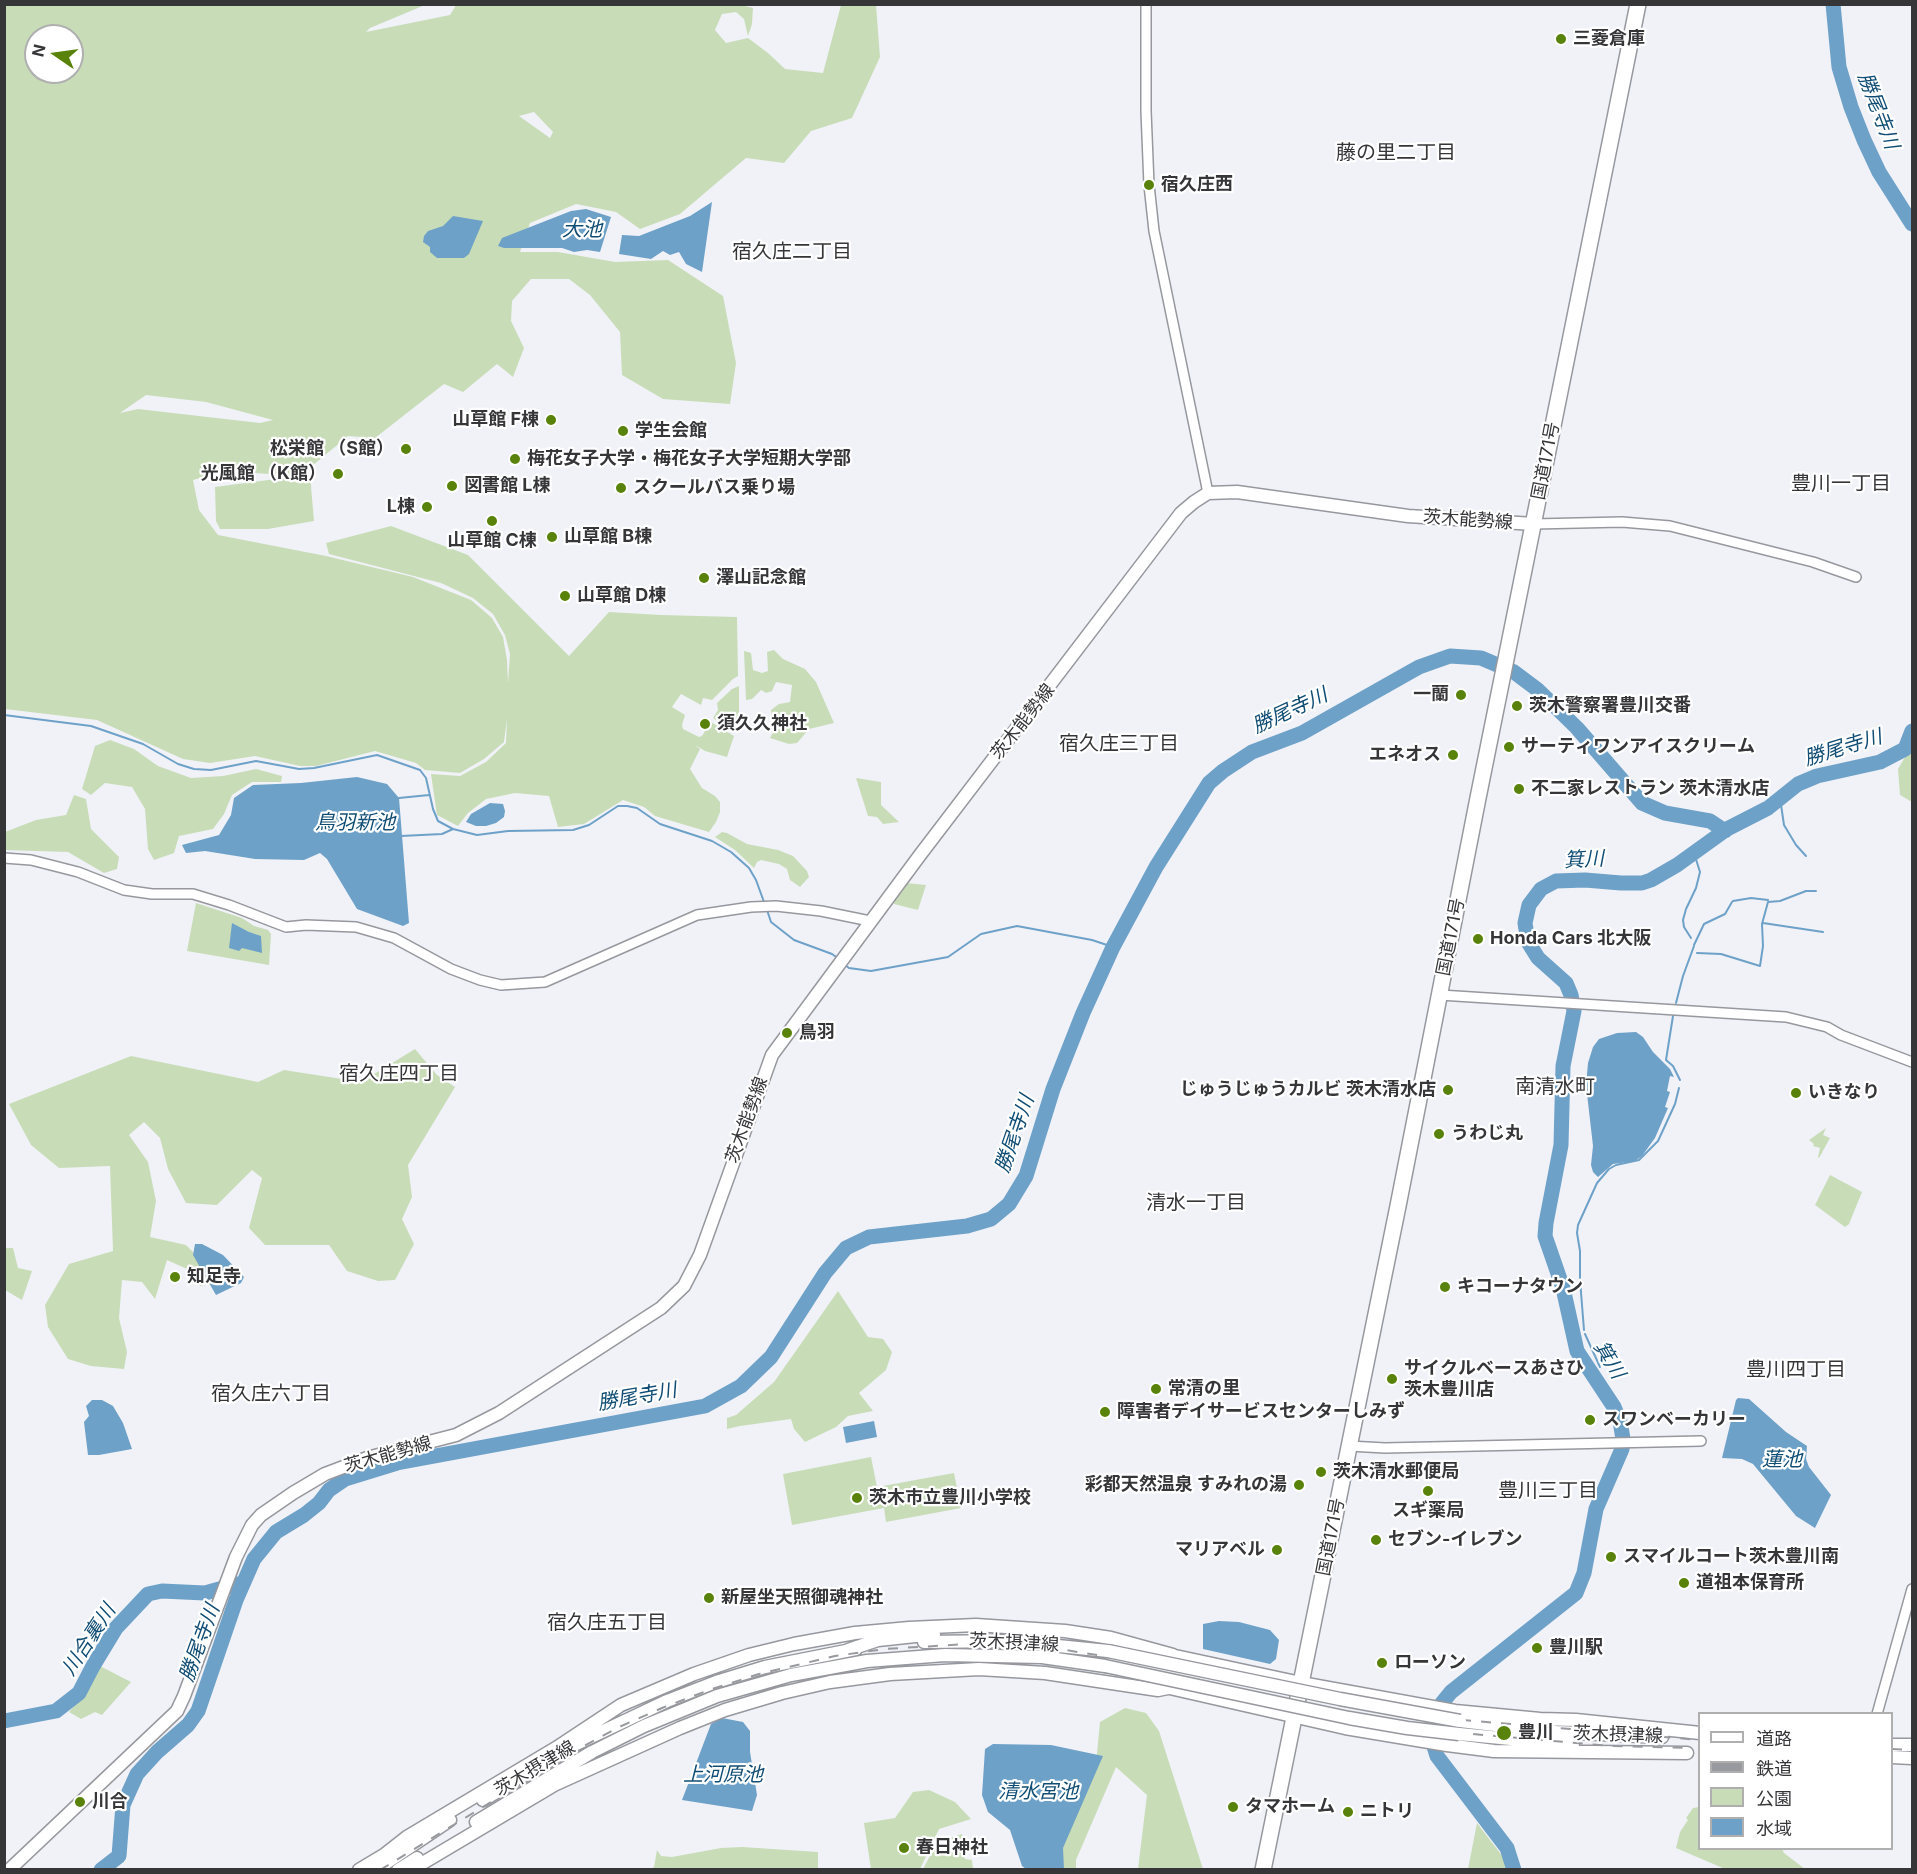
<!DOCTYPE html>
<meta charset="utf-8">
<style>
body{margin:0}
#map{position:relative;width:1917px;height:1874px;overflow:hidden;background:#f0f2f8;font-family:Inter,"Noto Sans JP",sans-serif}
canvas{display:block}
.frame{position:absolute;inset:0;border:6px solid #363639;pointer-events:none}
.legend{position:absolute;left:1698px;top:1712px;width:195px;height:138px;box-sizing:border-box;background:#fff;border:2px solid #afafb0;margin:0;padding:8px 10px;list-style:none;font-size:18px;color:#363639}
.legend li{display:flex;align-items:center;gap:12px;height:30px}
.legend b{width:30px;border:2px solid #afafb0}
.north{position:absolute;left:24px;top:24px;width:60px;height:60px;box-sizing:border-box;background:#fff;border:2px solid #afafb0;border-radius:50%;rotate:283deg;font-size:16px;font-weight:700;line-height:24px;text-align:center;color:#363639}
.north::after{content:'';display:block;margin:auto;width:21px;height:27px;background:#588209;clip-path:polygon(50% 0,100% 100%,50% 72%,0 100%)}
</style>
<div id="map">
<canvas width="1917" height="1874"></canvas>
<div class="frame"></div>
<ul class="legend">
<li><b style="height:8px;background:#fff"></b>道路</li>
<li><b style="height:8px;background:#999a9f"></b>鉄道</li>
<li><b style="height:16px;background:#c8ddb7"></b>公園</li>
<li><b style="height:16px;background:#6ea1c8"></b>水域</li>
</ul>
<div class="north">N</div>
</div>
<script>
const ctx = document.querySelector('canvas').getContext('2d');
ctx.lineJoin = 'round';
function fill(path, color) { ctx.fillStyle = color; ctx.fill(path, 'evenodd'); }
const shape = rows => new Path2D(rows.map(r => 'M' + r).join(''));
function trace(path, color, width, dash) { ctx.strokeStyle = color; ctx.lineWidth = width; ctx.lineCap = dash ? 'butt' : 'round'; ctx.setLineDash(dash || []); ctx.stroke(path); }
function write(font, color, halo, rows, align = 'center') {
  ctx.font = font + ' Inter,"Noto Sans JP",sans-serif'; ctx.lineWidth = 4.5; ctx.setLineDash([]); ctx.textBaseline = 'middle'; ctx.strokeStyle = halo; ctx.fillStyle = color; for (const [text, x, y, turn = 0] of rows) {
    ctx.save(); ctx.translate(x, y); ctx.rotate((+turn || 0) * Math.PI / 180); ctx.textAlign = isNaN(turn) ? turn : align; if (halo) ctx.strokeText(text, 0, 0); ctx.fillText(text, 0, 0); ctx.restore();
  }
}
const green = shape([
 [5,5,425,5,370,28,366,32,450,15,456,5,741,5,753,8,752,24,748,36,744,19,736,12,722,14,715,30,726,43,748,38,768,53,785,69,823,73,841,5,876,5,880,57,852,118,811,131,784,163,746,158,680,214,640,229,616,212,576,204,530,223,520,252,558,252,615,262,668,260,723,296,736,363,730,404,663,399,622,375,620,332,590,295,569,279,531,279,512,301,511,321,524,348,513,377,497,364,463,392,444,384,375,438,348,436,301,475,310,475,314,521,268,529,220,529,216,521,215,487,299,476,225,471,193,480,199,510,218,535,326,556,413,577,471,600,492,618,503,637,507,660,508,683,510,654,505,635,493,614,473,598,441,583,329,554,326,543,391,526,468,555,569,656,609,612,661,615,737,617,738,676,733,679,712,700,703,698,701,705,681,694,672,707,685,715,682,725,683,729,699,737,702,736,711,722,734,736,727,757,705,751,695,745,700,749,690,769,702,788,715,796,720,802,720,812,716,822,709,832,655,816,644,807,623,800,584,824,558,827,549,796,515,793,486,799,468,813,458,826,437,815,431,774,460,776,486,762,506,743,507,719,504,742,484,759,460,773,425,770,416,763,375,751,316,766,300,766,255,756,210,763,183,759,97,720,5,709],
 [36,36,72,36,72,72,36,72],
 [534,112,553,132,550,138,519,116],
 [146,395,206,402,273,420,260,423,138,409,120,413],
 [774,650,783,659,805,669,816,682,834,723,809,729,797,743,789,744,770,738,774,731,771,710,779,704,790,702,792,685,776,682,772,691,766,693,761,690,752,699,746,700,744,651,751,653,753,670,762,673,768,671,767,652],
 [739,686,739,711,735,729,732,731,713,718,718,710,717,703,732,689],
 [110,740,134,749,158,766,191,778,223,776,256,769,282,776,281,782,252,782,232,795,224,814,213,829,179,836,174,853,154,860,148,849,145,809,132,787,105,783,91,795,82,789,95,746],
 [1912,745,1912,802,1900,795,1898,769],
 [856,778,881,782,881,805,899,822,883,824,877,817,868,816],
 [74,795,86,799,91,829,119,857,117,869,104,873,68,852,5,850,5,832,36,820,66,815],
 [722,832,727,833,747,844,778,850,793,856,807,871,809,877,800,887,790,880,787,869,779,864,761,860,757,862,754,868,735,850,715,837],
 [906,883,926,885,918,910,894,904,897,894],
 [196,903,242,918,254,926,268,930,271,934,269,965,187,951],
 [415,1049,437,1075,455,1087,408,1165,412,1197,402,1219,414,1244,395,1280,378,1281,347,1271,329,1245,265,1245,249,1228,262,1178,252,1170,217,1205,186,1203,168,1169,160,1138,144,1122,129,1135,148,1162,156,1201,150,1237,186,1245,213,1272,212,1284,200,1286,187,1269,167,1260,155,1299,142,1282,122,1280,119,1318,127,1352,124,1369,91,1366,68,1359,48,1327,45,1305,69,1264,113,1251,110,1166,59,1168,31,1145,9,1104,131,1056,258,1082,284,1070,361,1082],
 [1826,1128,1823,1135,1830,1138,1819,1158,1818,1157,1820,1148,1813,1146,1814,1144,1809,1140],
 [1830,1175,1862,1192,1849,1224,1845,1227,1815,1205],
 [4,1248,13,1248,18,1268,32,1271,22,1300,5,1290],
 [838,1291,868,1337,883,1339,892,1352,886,1370,859,1393,873,1411,848,1416,836,1427,805,1442,794,1429,791,1419,740,1426,727,1429,727,1418,736,1415,774,1382],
 [871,1457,877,1487,954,1473,961,1508,886,1522,884,1508,792,1525,783,1474],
 [100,1666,131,1682,102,1715,95,1712,81,1719,69,1712,86,1692],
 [1125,1708,1146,1713,1159,1731,1203,1869,1138,1869,1147,1795,1116,1767,1076,1860,1076,1869,1057,1870,1060,1846,1097,1754,1100,1722],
 [929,1790,955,1802,971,1819,939,1829,920,1869,871,1869,864,1823,895,1818,913,1792],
 [1699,1807,1700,1848,1782,1849,1784,1853,1805,1869,1725,1869,1676,1848,1680,1832,1688,1820,1686,1818,1693,1808],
 [1477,1823,1503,1857,1507,1869,1468,1869],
 [962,1834,965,1859,972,1860,973,1869,923,1869,939,1839,946,1839],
 [742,1847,818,1852,818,1869,651,1869,654,1867,657,1850,661,1856,672,1857,721,1848]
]);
const water = shape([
 [712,202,702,272,686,264,679,252,670,255,663,251,651,259,619,254,622,235,639,236,690,216],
 [586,209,611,217,600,252,587,250,574,252,562,248,504,248,498,246,502,238,571,211],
 [453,216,483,221,469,254,464,258,437,258,430,252,430,247,423,242,424,236,428,231,443,226],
 [357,777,387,784,399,798,409,923,403,926,357,909,327,859,320,853,304,860,255,859,205,851,186,853,182,845,219,835,231,815,234,798,253,785,301,783],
 [490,803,503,804,505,811,504,817,496,823,486,826,476,826,466,822,471,814],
 [232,923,249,932,261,936,262,953,242,948,239,951,229,948],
 [1636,1032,1643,1037,1653,1052,1670,1069,1674,1077,1670,1076,1667,1091,1670,1092,1665,1107,1668,1108,1655,1138,1642,1156,1635,1161,1613,1164,1598,1177,1593,1172,1591,1165,1593,1146,1586,1085,1588,1063,1593,1047,1599,1039,1617,1033],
 [195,1244,202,1244,223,1255,244,1277,241,1283,216,1295,193,1255],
 [1738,1398,1749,1399,1786,1432,1807,1446,1806,1459,1809,1467,1831,1495,1815,1528,1796,1516,1753,1464,1742,1459,1722,1458,1736,1400],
 [92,1400,102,1400,113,1406,123,1423,132,1449,99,1455,88,1455,84,1422,89,1416,86,1406],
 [874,1421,877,1437,846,1443,843,1427],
 [1219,1621,1239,1622,1270,1630,1279,1640,1276,1659,1270,1664,1203,1649,1203,1624],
 [722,1718,743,1722,750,1731,750,1752,757,1795,752,1811,682,1800,711,1724],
 [993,1744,1051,1745,1103,1756,1063,1848,1064,1869,1026,1869,1022,1866,1010,1830,988,1812,982,1795,985,1749]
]);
const stream = shape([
 [4,715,91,726,143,744,178,764,194,769,211,770,256,761,299,769,314,768,377,755,420,770,426,778,433,809,438,821,453,829,477,835,508,831,573,830,589,825,618,806,627,806,637,808,660,824,712,841,731,852,749,868,756,880,764,902],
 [399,798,429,795],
 [1780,798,1784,825,1796,845,1806,856],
 [401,836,442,834,453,829],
 [1733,901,1751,898,1768,900],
 [1768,902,1780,901,1806,891,1816,891],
 [767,910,771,922,794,940,832,954,839,959],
 [1763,923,1823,932],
 [1691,938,1684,927,1683,920,1686,909,1696,888,1700,872,1694,853],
 [1694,945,1704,924,1725,914,1732,902],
 [1697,953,1721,954,1760,966,1763,946,1762,924,1768,902],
 [845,965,849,968,871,971,948,957,981,934,1017,926,1092,940,1113,947],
 [1676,1003,1683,976,1694,946],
 [1673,1016,1666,1060,1673,1066,1680,1080],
 [1584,1330,1580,1280,1580,1251,1577,1233,1578,1225,1597,1183,1609,1169,1616,1165,1639,1160,1658,1141,1675,1104,1679,1088],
 [1585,1334,1600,1367],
 [1596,1378,1599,1374]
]);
const river = shape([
 [1833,4,1839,67,1851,107,1864,140,1879,172,1912,224],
 [4,1721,56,1711,79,1693,93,1666,116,1628,148,1594,162,1591,205,1593,237,1584],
 [101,1870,119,1856,123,1805,137,1774,157,1752,188,1725,198,1711,236,1600,254,1559,276,1532,304,1515,319,1503,329,1490,345,1479,397,1463,705,1406,741,1386,771,1357,825,1273,846,1248,869,1237,967,1226,991,1219,1009,1204,1026,1176,1053,1089,1083,1013,1113,947,1156,867,1209,783,1223,771,1252,752,1302,733,1419,667,1450,656,1481,658,1514,672,1538,690,1577,728,1642,803,1665,813,1710,821,1725,831],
 [1514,1870,1507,1848,1437,1756,1432,1740,1434,1719,1442,1703,1451,1692,1576,1593,1584,1573,1596,1509,1622,1449,1623,1439,1620,1421,1614,1407,1577,1351,1563,1288,1545,1236,1546,1223,1561,1145,1563,1066,1574,1011,1571,995,1566,983,1538,958,1528,942,1525,923,1529,905,1541,889,1556,881,1585,880,1621,883,1642,883,1651,880,1677,865,1727,829,1768,808,1798,784,1817,776,1880,762,1905,749,1912,731]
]);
const minor = shape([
 [1146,4,1146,111,1149,185,1154,231,1208,493],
 [1534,524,1622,522,1670,526,1813,562,1856,577],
 [4,858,31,860,78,872,124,890,152,894,193,894,229,905,286,927,306,925,356,927,394,938,451,969,480,980,501,985,545,982,697,915,751,907,776,906,821,911,870,921],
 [1440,995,1786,1017,1827,1027,1841,1035,1912,1062],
 [1349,1446,1385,1448,1701,1441],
 [1877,1714,1912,1589]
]);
const major = shape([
 [924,1642,1008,1641,1108,1651],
 [848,1650,878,1640,934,1634],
 [1166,1654,1301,1683,1455,1711,1540,1719,1576,1720,1700,1733],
 [1161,1686,1345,1728,1447,1745,1494,1751,1687,1753],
 [1460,1721,1556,1732,1662,1737],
 [1459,1734,1573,1745],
 [1892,1745,1912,1745],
 [1892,1757,1912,1758],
 [483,1800,574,1745,667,1701,716,1682,765,1667,856,1649],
 [476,1822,592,1752,644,1726,717,1696,791,1675,867,1661,945,1655,1042,1657,1105,1666],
 [380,1867,450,1820],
 [9,1870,177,1711,184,1696,236,1557,252,1525,261,1515,293,1493,325,1474,367,1458,456,1435,499,1413,661,1308,684,1286,700,1255,772,1055,920,855,1181,513,1194,502,1208,493,1237,492,1408,516,1534,524],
 [359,1870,384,1855,407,1837,556,1748,621,1705,694,1674,749,1655,794,1644,855,1633,909,1628,976,1625,1065,1631,1111,1638,1173,1655],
 [398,1870,417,1858],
 [411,1870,554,1785,680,1728,725,1710,782,1693,830,1682,890,1674,979,1669,1045,1673,1158,1690,1168,1688]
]);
const highway = shape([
 [1263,1870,1398,1206,1478,798,1638,4]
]);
const rail = shape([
 [1335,1712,1438,1731,1611,1746,1692,1748],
 [1892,1749,1912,1750],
 [380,1870,571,1753,617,1728,662,1708,709,1690,759,1674,835,1656,885,1649,984,1643,1059,1649,1134,1661,1382,1711,1439,1718,1700,1740]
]);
const majorBridge = shape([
 [1108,1651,1340,1699,1460,1721],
 [1105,1666,1349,1718,1407,1728,1459,1734]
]);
const markers = [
 [1561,39,6,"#588209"],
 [1149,185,6,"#588209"],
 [551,420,6,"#588209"],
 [623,431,6,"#588209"],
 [406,449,6,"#588209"],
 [515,459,6,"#588209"],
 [338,474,6,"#588209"],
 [452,486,6,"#588209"],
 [621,488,6,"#588209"],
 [427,507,6,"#588209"],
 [492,521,6,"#588209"],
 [552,537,6,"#588209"],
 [704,578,6,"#588209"],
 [565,596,6,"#588209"],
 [1461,695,6,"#588209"],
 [1517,706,6,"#588209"],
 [705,724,6,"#588209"],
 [1509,747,6,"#588209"],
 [1453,755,6,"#588209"],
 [1519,789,6,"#588209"],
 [1478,939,6,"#588209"],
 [787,1033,6,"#588209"],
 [1448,1090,6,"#588209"],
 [1796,1093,6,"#588209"],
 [1439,1134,6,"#588209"],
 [175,1277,6,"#588209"],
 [1445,1287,6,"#588209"],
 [1392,1379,6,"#588209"],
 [1156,1389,6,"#588209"],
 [1105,1412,6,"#588209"],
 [1590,1420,6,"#588209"],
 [1321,1472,6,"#588209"],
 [1299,1485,6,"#588209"],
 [1428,1491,6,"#588209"],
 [857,1498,6,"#588209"],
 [1376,1540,6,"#588209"],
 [1277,1550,6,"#588209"],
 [1611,1557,6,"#588209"],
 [1684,1583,6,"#588209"],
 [709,1598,6,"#588209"],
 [1537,1648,6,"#588209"],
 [1382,1663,6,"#588209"],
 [1504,1733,8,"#588209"],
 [80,1802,6,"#588209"],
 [1233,1807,6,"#588209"],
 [1348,1812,6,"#588209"],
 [904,1848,6,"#588209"]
];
const poiNames = [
 ["三菱倉庫",1573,39],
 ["宿久庄西",1161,185],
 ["山草館 F棟",539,420,"right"],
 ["学生会館",635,431],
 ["松栄館 （S館）",394,449,"right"],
 ["梅花女子大学・梅花女子大学短期大学部",527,459],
 ["光風館 （K館）",326,474,"right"],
 ["図書館 L棟",464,486],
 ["スクールバス乗り場",633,488],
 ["L棟",415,507,"right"],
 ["山草館 B棟",564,537],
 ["山草館 C棟",492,541,"center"],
 ["澤山記念館",716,578],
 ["山草館 D棟",577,596],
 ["一蘭",1449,695,"right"],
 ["茨木警察署豊川交番",1529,706],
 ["須久久神社",717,724],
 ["サーティワンアイスクリーム",1521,747],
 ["エネオス",1441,755,"right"],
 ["不二家レストラン 茨木清水店",1531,789],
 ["Honda Cars 北大阪",1490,939],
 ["鳥羽",799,1033],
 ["じゅうじゅうカルビ 茨木清水店",1436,1090,"right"],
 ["いきなり",1808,1093],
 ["うわじ丸",1451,1134],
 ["知足寺",187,1277],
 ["キコーナタウン",1457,1287],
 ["サイクルベースあさひ",1404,1369],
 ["茨木豊川店",1404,1390],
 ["常清の里",1168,1389],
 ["障害者デイサービスセンターしみず",1117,1412],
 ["スワンベーカリー",1602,1420],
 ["茨木清水郵便局",1333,1472],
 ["彩都天然温泉 すみれの湯",1287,1485,"right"],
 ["茨木市立豊川小学校",869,1498],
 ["スギ薬局",1428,1511,"center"],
 ["セブン-イレブン",1388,1540],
 ["マリアベル",1265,1550,"right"],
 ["スマイルコート茨木豊川南",1623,1557],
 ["道祖本保育所",1696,1583],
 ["新屋坐天照御魂神社",721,1598],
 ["豊川駅",1549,1648],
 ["ローソン",1394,1663],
 ["豊川",1518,1733],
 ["川合",92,1802],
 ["タマホーム",1245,1807],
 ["ニトリ",1360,1812],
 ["春日神社",916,1848]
];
const streetNames = [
 ["国道171号",1546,461,-79],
 ["茨木能勢線",1468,520,4],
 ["茨木能勢線",1023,722,-52],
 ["国道171号",1451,937,-79],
 ["茨木能勢線",747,1120,-70],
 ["茨木能勢線",388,1455,-16],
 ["国道171号",1331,1537,-79],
 ["茨木摂津線",1014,1643,3],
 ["茨木摂津線",1618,1735,2],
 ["茨木摂津線",535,1769,-31]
];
const waterNames = [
 ["勝尾寺川",1878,111,69],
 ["大池",582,230],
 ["勝尾寺川",1290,711,-25],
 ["勝尾寺川",1843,748,-17],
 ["鳥羽新池",355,823],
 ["箕川",1584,860,-3],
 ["勝尾寺川",1015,1134,-71],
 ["箕川",1609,1360,59],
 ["勝尾寺川",637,1397,-10],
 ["蓮池",1782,1460],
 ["川合裏川",89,1640,-57],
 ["勝尾寺川",200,1643,-70],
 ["上河原池",723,1775],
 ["清水宮池",1038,1792]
];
const neighbourhoodNames = [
 ["藤の里二丁目",1396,153],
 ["宿久庄二丁目",792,252],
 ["豊川一丁目",1841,484],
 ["宿久庄三丁目",1119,744],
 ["宿久庄四丁目",399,1074],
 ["南清水町",1555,1087],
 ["清水一丁目",1196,1203],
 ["豊川四丁目",1796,1370],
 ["宿久庄六丁目",271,1394],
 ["豊川三丁目",1548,1491],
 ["宿久庄五丁目",607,1623]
];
fill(green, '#c8ddb7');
fill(water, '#6ea1c8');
trace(stream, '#6ea1c8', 2);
trace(river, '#6ea1c8', 15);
trace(minor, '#96989e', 12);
trace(major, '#96989e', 15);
trace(highway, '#96989e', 18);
trace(minor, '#fff', 9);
trace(major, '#fff', 12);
trace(highway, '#fff', 15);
trace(rail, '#999a9f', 2, [10, 10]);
trace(majorBridge, '#96989e', 15, []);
trace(majorBridge, '#fff', 12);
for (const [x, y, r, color] of markers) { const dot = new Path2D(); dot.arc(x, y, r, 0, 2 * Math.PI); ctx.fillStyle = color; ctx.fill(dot); trace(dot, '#fff', 2); }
write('bold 18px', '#363639', '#fff', poiNames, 'left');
write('18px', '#363639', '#fff', streetNames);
write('italic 20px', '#104d74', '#fff', waterNames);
write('20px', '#363639', '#fff', neighbourhoodNames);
</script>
